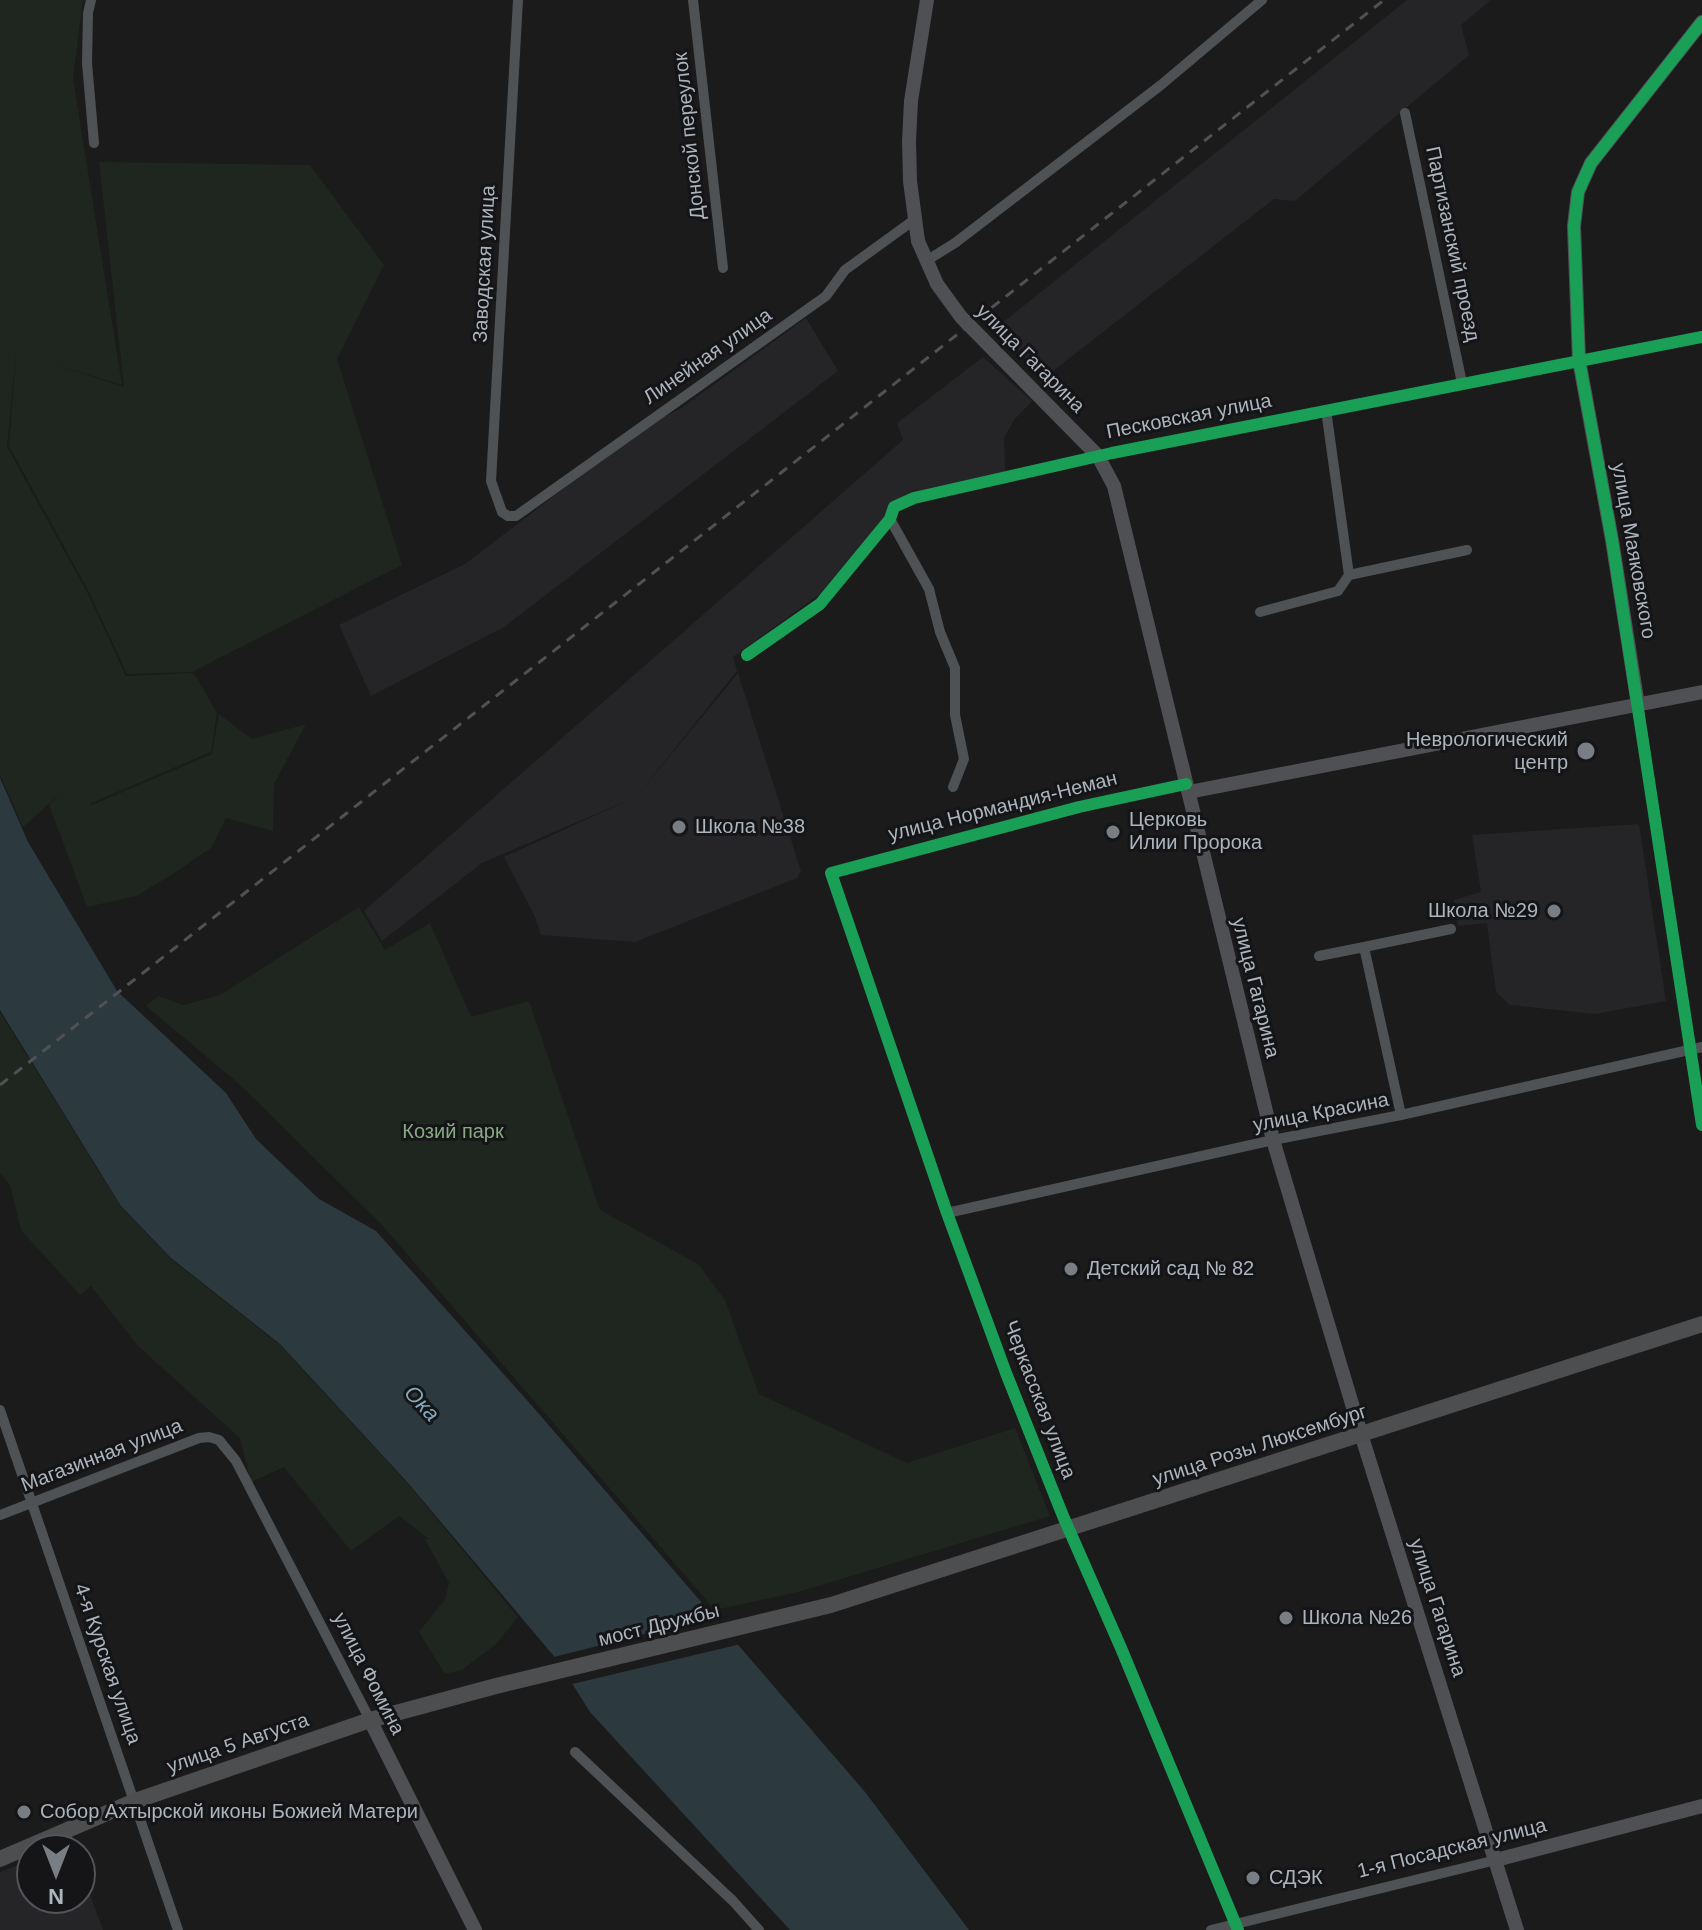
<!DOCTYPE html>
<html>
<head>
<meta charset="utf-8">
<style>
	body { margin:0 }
	#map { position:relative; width:1702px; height:1930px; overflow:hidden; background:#1b1b1c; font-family:Arial,sans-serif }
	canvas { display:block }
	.north { position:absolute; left:16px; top:1834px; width:80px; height:80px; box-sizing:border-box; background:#151518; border:2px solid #51555a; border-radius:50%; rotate:180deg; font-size:22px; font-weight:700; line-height:32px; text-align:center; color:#acb4bd }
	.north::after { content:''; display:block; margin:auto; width:28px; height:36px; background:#797e85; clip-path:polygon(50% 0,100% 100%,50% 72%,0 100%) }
</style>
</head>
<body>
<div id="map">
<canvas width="1702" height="1930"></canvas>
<div class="north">N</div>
</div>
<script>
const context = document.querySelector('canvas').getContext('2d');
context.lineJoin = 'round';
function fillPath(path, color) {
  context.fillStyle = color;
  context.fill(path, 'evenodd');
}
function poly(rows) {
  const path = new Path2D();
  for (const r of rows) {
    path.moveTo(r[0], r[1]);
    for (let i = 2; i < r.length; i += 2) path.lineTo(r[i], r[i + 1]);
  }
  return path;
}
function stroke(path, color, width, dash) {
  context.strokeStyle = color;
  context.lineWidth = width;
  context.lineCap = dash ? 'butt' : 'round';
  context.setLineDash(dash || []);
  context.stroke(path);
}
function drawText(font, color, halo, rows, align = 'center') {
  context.font = font + ' Arial,sans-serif';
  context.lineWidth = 6;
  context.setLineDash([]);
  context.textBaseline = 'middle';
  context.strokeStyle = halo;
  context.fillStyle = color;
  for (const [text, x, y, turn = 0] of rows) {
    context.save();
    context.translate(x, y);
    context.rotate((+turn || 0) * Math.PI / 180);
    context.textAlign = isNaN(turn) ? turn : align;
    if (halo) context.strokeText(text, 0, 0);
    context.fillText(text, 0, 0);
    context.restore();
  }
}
fillPath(poly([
	[1407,0,1491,0,1461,25,1469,55,1295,201,1274,199,1044,378,997,327],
	[806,318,838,371,504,627,371,696,339,625,465,564,647,425,680,409],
	[983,357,1032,401,1014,420,1004,438,1005,476,944,489,925,490,892,503,887,516,820,594,733,657,737,671,636,797,738,673,801,871,797,878,635,942,541,935,535,917,504,857,631,799,482,863,382,941,364,911,903,440,897,423],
	[1639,824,1666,1001,1595,1014,1510,1005,1496,992,1487,923,1458,926,1454,900,1481,892,1472,835],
	[32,1860,32,1898,80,1898,80,1868,103,1930,0,1930,0,1872]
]), '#252528');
fillPath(poly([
	[0,0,83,0,73,78,122,385,56,365,124,387,99,162,310,165,384,265,337,359,402,565,192,672,127,674,89,592,9,446,16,352,7,447,88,594,126,676,194,673,217,713,211,752,89,804,92,805,212,754,219,714,252,739,306,724,274,784,273,831,226,818,211,848,173,874,136,896,87,907,49,805,61,793,23,827,0,775],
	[359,907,385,950,430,923,471,1017,529,1001,600,1210,698,1264,725,1300,759,1394,907,1463,1015,1428,1050,1516,798,1592,715,1610,382,1225,238,1083,146,1006,158,996,184,1005,220,995],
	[0,1012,121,1207,171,1259,280,1345,408,1484,518,1617,496,1644,462,1670,445,1674,419,1632,445,1599,449,1583,425,1539,429,1539,399,1516,351,1551,284,1467,251,1482,240,1438,138,1346,91,1286,80,1295,21,1230,10,1185,0,1173]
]), '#1e261f');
fillPath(poly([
	[0,778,28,842,117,991,226,1093,256,1139,319,1199,376,1231,533,1407,865,1792,969,1930,790,1930,590,1712,558,1661,408,1483,280,1344,171,1258,121,1206,0,1010]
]), '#2c3a3f');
fillPath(poly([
	[716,1616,741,1644,568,1685,550,1658]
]), '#1b1b1c');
stroke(poly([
	[91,0,88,13,87,63,94,143],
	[518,0,491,481,502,512,508,516,516,516,826,296,845,270,914,220],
	[693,0,723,268],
	[1405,113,1462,383],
	[926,261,955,243,1161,85,1262,0],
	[1326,410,1349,575],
	[890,519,929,589,940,632,955,668,955,715,964,759,953,787],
	[1260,612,1338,591,1349,575,1467,550],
	[747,655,820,604,890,519,894,507,914,498,1112,453,1702,337],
	[1638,705,1702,1125],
	[1186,784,1079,807,831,873,947,1213,1006,1373,1063,1516,1121,1648,1238,1930],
	[1319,956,1364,947],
	[1401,1115,1364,947,1451,929],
	[947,1213,1273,1140,1401,1115,1702,1047],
	[0,1410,178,1930],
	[0,1515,199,1438,209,1437,219,1440,236,1461,370,1720],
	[575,1752,733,1901,759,1930],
	[1211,1930,1496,1860]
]), '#4f5255', 10);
stroke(poly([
	[927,0,911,101,909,141,910,181,918,241,937,284,961,317,1098,456,1114,486,1273,1140,1361,1434,1517,1930],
	[1638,705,1612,540,1579,360,1574,226,1578,192,1591,163,1702,22],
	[1189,792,1702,692],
	[370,1720,475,1930],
	[1496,1860,1702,1806]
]), '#4e5053', 14);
stroke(poly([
	[0,1859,135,1801,370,1720,496,1686,831,1605,1702,1324]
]), '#4d4e50', 16);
stroke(poly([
	[0,1085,1384,0]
]), '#4f5154', 3, [10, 8]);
stroke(poly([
	[1702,22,1591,163,1578,192,1574,226,1579,360,1612,540,1702,1125],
	[747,655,820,604,890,519,894,507,914,498,1112,453,1702,337],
	[1186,784,1079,807,831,873,947,1213,1006,1373,1063,1516,1121,1648,1238,1930]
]), '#1a9f57', 12);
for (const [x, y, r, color] of [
	[1586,751,10,"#797e85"],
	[679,827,8,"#797e85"],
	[1113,832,8,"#797e85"],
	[1554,911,8,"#797e85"],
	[1071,1269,8,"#797e85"],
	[1286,1618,8,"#797e85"],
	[24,1812,8,"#797e85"],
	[1253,1878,8,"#797e85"]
]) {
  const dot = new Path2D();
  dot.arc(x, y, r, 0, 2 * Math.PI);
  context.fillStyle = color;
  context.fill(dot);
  stroke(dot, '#151518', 3);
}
drawText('20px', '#acb4bd', '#151518', [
	["Донской переулок",690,136,-96],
	["Партизанский проезд",1452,244,78],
	["Заводская улица",485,264,-87],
	["Линейная улица",708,357,-35],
	["улица Гагарина",1030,359,45],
	["Песковская улица",1189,417,-11],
	["улица Маяковского",1633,551,80],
	["улица Нормандия-Неман",1003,807,-14],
	["улица Гагарина",1255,988,76],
	["улица Красина",1321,1113,-11],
	["Черкасская улица",1039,1400,69],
	["улица Розы Люксембург",1260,1446,-18],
	["Магазинная улица",102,1456,-21],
	["улица Гагарина",1437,1608,72],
	["мост Дружбы",659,1626,-14],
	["4-я Курская улица",107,1664,71],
	["улица Фомина",368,1674,63],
	["улица 5 Августа",238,1744,-19],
	["1-я Посадская улица",1452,1849,-14]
]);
drawText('20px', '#acb4bd', '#151518', [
	["Неврологический",1568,740,"right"],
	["центр",1568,763,"right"],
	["Церковь",1129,820],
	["Илии Пророка",1129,843],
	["Школа №38",695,827],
	["Школа №29",1538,911,"right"],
	["Детский сад № 82",1087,1269],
	["Школа №26",1302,1618],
	["Собор Ахтырской иконы Божией Матери",40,1812],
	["СДЭК",1269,1878]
], 'left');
drawText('20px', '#86a982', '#151518', [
	["Козий парк",453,1132]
]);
drawText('italic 22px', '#81a9ba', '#151518', [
	["Ока",421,1404,47]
]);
</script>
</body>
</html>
